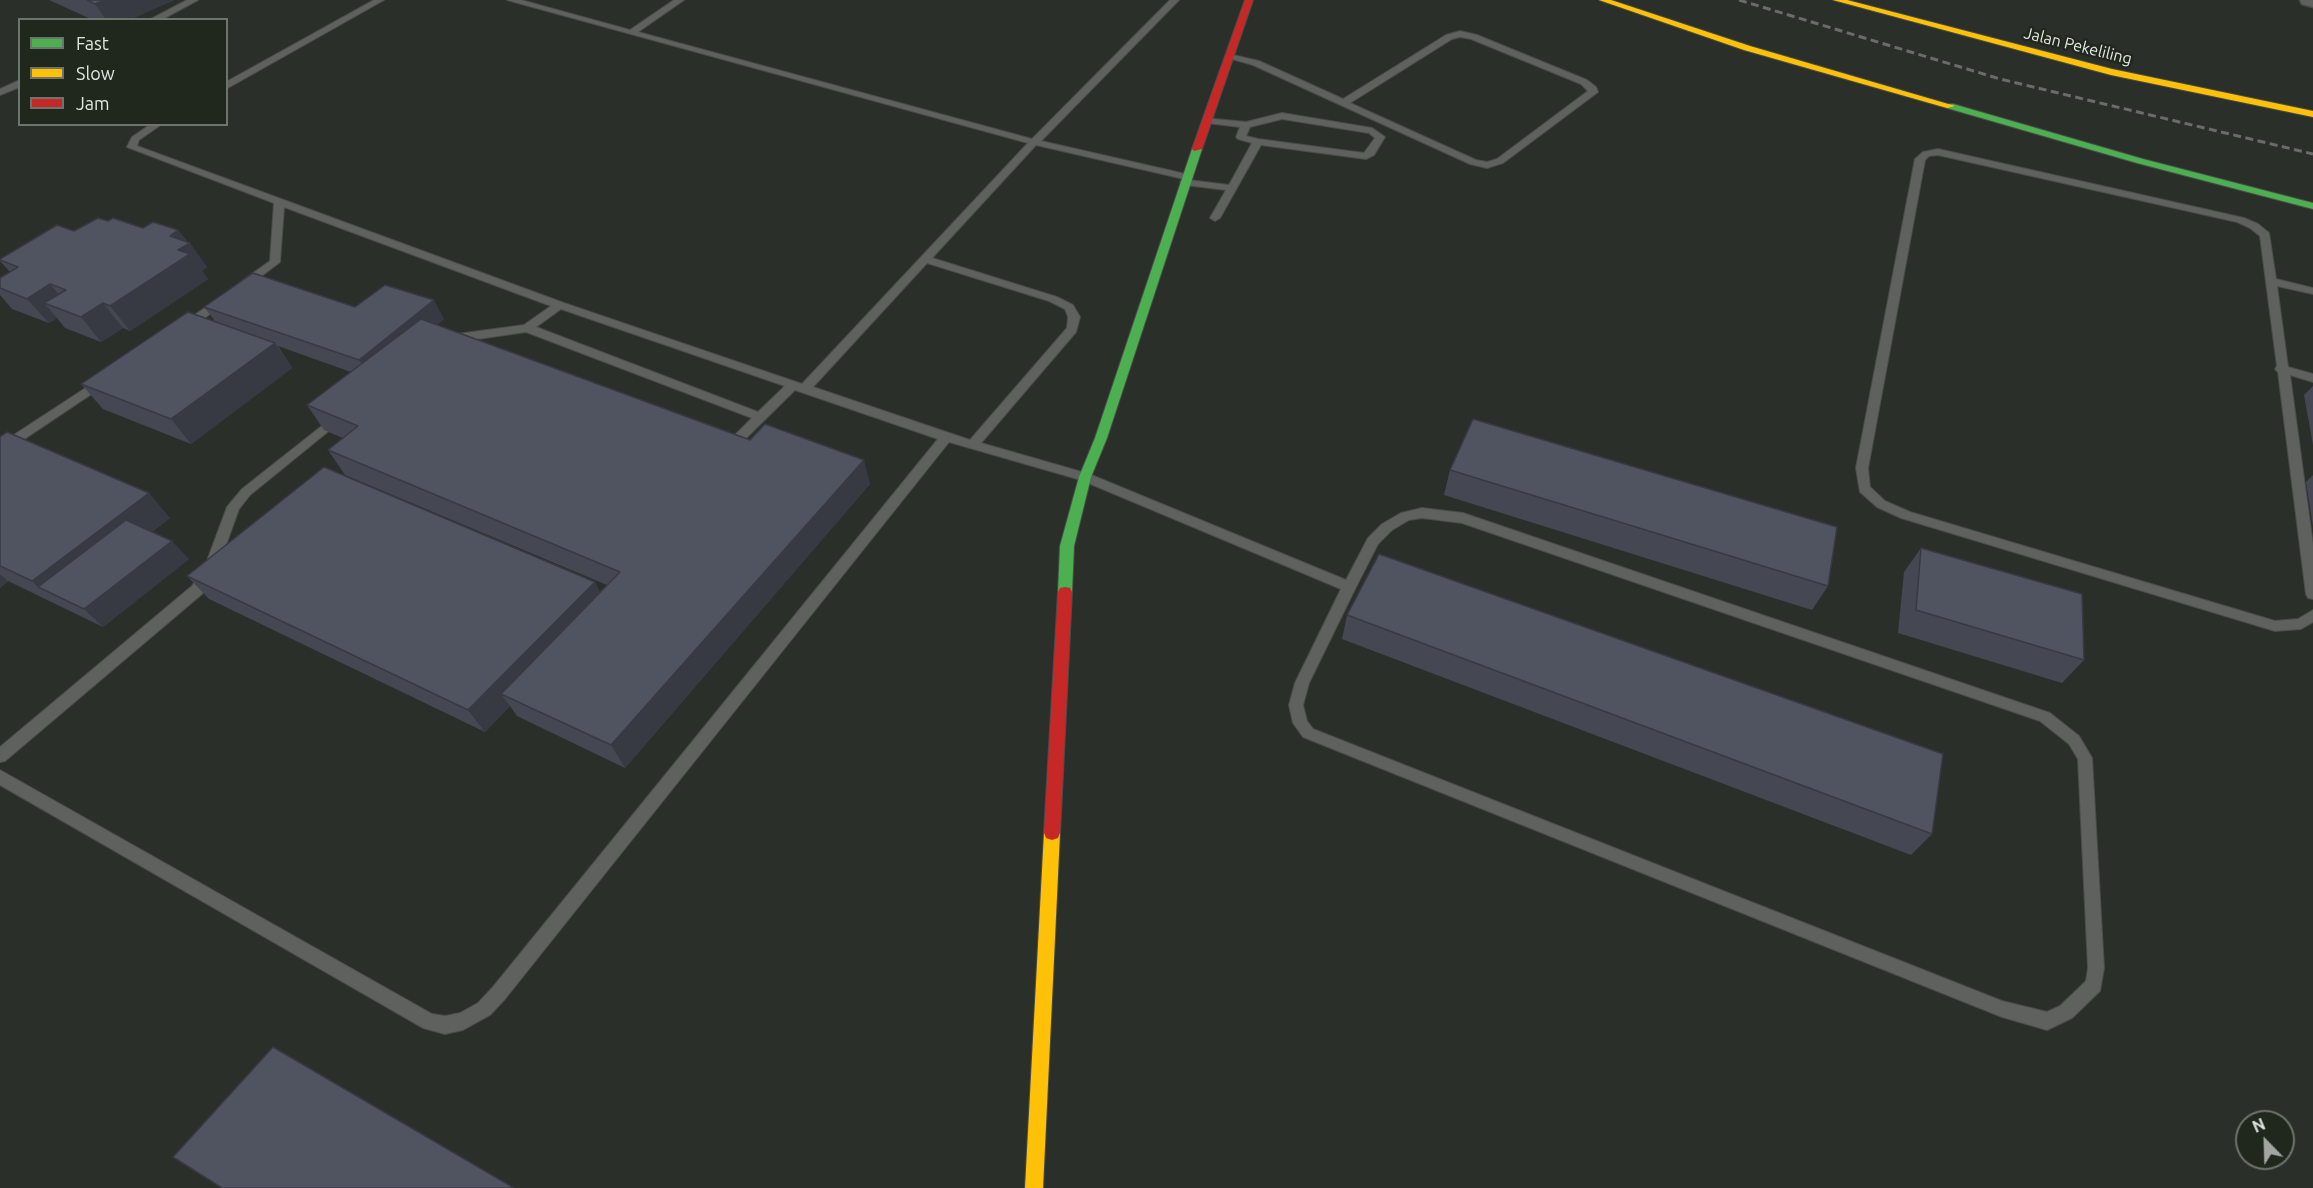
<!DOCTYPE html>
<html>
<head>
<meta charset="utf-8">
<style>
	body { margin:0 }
	#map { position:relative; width:2313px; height:1188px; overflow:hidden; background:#2b2f2a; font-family:Ubuntu,sans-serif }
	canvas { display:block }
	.legend { position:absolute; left:18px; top:18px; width:210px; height:108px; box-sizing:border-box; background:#20281e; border:2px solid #6d746b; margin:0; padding:8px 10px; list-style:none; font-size:18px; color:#e0e6df }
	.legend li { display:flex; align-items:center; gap:12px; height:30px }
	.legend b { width:30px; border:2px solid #6d746b }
	.north { position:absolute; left:2235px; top:1110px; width:60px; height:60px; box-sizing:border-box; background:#20281e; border:2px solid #6d746b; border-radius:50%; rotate:337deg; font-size:16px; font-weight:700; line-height:24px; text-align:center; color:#e0e6df }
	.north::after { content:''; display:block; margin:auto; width:21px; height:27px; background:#a1a6a0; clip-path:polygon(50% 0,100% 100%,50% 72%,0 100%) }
</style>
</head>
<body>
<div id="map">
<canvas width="2313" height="1188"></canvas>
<ul class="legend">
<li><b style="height:8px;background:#4caf50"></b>Fast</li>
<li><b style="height:8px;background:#ffc107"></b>Slow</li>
<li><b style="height:8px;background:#c62828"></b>Jam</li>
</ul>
<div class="north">N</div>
</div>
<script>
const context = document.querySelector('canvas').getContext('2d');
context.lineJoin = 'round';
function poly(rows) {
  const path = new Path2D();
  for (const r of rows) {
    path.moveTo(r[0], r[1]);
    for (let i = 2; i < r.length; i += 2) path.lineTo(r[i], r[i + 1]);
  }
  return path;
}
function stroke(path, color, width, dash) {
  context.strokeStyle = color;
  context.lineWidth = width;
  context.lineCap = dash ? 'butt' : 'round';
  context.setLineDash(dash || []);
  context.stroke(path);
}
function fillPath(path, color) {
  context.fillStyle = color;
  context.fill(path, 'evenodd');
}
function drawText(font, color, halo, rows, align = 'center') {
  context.font = font + ' Ubuntu,sans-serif';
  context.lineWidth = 5;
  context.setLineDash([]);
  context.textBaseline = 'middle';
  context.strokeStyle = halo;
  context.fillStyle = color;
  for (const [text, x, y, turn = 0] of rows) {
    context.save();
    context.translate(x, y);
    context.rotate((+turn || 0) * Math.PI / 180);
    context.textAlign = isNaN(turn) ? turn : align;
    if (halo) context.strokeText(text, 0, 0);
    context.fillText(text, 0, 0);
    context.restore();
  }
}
const lane = poly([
	[187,0,198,0,161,20,149,20,187,0],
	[374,0,384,0,226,89,226,82,374,0],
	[507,0,521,0,630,30,674,0,684,0,638,32,1032,139,1170,0,1179,0,1041,141,1190,175,1192,177,1189,180,1229,185,1252,143,1238,139,1236,137,1240,127,1207,123,1204,122,1204,118,1246,122,1282,113,1372,128,1385,137,1374,155,1366,159,1261,145,1220,218,1215,221,1210,218,1226,190,1185,185,1180,182,1184,179,1036,145,932,258,1057,297,1073,305,1080,317,1076,332,981,443,1089,474,1346,580,1368,538,1382,524,1401,513,1422,508,1463,513,2050,713,2079,736,2092,758,2104,968,2100,991,2072,1018,2047,1030,2002,1017,1303,737,1293,723,1289,705,1295,683,1341,589,1081,480,949,442,505,999,490,1015,463,1030,445,1034,423,1028,0,785,0,770,432,1014,445,1016,460,1013,478,1003,493,987,938,439,795,390,733,451,725,451,723,448,725,445,752,418,526,332,450,343,444,339,450,335,524,325,551,306,284,207,280,262,247,287,239,287,239,283,270,261,274,203,127,147,132,137,151,124,162,124,139,140,137,146,564,303,802,384,1028,143,507,0],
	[1282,119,1369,133,1375,138,1364,153,1258,139,1246,136,1250,127,1282,119],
	[927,263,1049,301,1065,309,1068,317,1067,328,970,440,813,387,927,263],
	[561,309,785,386,758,412,536,327,561,309],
	[1422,518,1462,523,2040,721,2069,744,2078,759,2088,968,2086,981,2060,1006,2047,1012,2002,1001,1313,729,1307,721,1303,705,1309,683,1356,587,1378,544,1392,530,1409,520,1422,518],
	[1460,31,1477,35,1587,80,1596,87,1598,92,1503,163,1487,168,1470,164,1253,65,1225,57,1229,54,1259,61,1343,99,1446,35,1460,31],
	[1460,37,1471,39,1581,84,1588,91,1497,159,1487,162,1476,160,1350,103,1452,39,1460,37],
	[20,80,20,87,0,95,0,89,20,80],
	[1938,149,2244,218,2258,224,2269,233,2276,279,2313,288,2313,294,2277,286,2288,367,2313,374,2313,382,2290,375,2313,545,2313,599,2308,598,2306,594,2278,372,2275,369,2277,366,2260,236,2250,228,2237,222,1938,155,1929,156,1925,160,1868,468,1870,487,1885,501,1910,512,2275,621,2298,619,2313,610,2313,622,2301,629,2275,631,1901,518,1877,507,1860,492,1856,468,1915,159,1923,152,1938,149],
	[222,296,227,299,226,301,191,329,183,329,183,323,222,296],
	[101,378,107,382,105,385,14,446,6,446,4,443,6,440,101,378],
	[337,414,343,418,341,421,250,495,239,509,218,567,202,594,5,761,0,762,0,747,192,586,205,566,227,507,242,489,337,414]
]);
const street = poly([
	[2300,0,2313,0,2313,7,2302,4,2300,0]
]);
const fast = poly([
	[1947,104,1953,104,2143,159,2313,203,2313,209,2137,163,1947,108,1947,104],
	[1197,146,1202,149,1107,438,1091,477,1074,546,1072,592,1070,596,1065,597,1060,596,1058,592,1060,546,1079,477,1095,438,1192,149,1197,146]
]);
const slow = poly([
	[1599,0,1611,0,1750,46,1955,106,1947,108,1744,50,1599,0],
	[1833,0,1847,0,2112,69,2313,111,2313,117,2111,75,1833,0],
	[1052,826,1058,828,1060,833,1043,1188,1025,1188,1044,833,1046,828,1052,826]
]);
const jam = poly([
	[1245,0,1253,0,1202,149,1194,151,1192,149,1245,0],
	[1065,587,1070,588,1072,592,1060,833,1058,838,1052,840,1046,838,1044,833,1058,592,1060,588,1065,587]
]);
stroke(lane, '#494d48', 2);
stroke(street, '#494d48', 3);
stroke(fast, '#494d48', 2);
stroke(slow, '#494d48', 2);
stroke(jam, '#494d48', 2);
fillPath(lane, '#5e615d');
fillPath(street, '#5e615d');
fillPath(fast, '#4caf50');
fillPath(slow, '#ffc107');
fillPath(jam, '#c62828');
stroke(poly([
	[1739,0,2000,79,2313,154]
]), '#6a6c69', 3, [8, 4.5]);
fillPath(poly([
	[49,0,174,0,129,20,93,20],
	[108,221,143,228,178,230,207,267,202,271,208,279,130,331,123,328,101,342,65,328,57,318,49,323,12,309,0,295,0,278,10,272,0,261,0,259,74,231],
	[204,307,355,307,444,319,437,325,870,484,625,768,517,716,510,706,485,732,209,599,187,576,600,592,607,585,345,475,328,450,343,438,324,430,307,405,351,372,278,346,292,368,191,444,103,409,81,384,215,321],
	[2313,386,2313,445,2304,395],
	[0,437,170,518,152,532,189,559,103,627,8,581,0,588],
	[1450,470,1828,586,1812,610,1444,495],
	[2313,475,2313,526,2306,482],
	[1921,548,2084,660,2062,683,1898,633,1904,572],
	[1347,615,1932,834,1911,855,1342,639]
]), '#454753');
fillPath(poly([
	[105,0,174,0,129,20,106,20,95,4],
	[178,230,188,244,190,243,207,267,202,271,208,279,130,331,110,306,170,236],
	[50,284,71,309,44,303,57,318,49,323,27,299],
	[434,300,444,319,371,379,359,360],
	[103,303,123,328,101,342,81,317],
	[275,343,292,368,191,444,171,419],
	[864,460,870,484,625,768,611,745],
	[149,493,170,518,64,599,38,587,32,581],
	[172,541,189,559,103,627,84,609],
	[0,574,8,581,0,588],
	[595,582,608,606,501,694,510,706,485,732,468,710]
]), '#383a43');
const building = poly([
	[87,0,105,0,95,4,87,0],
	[98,218,108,221,113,218,143,228,153,222,178,230,170,236,190,243,178,250,190,254,110,306,103,303,81,317,44,303,66,290,50,284,27,299,0,288,0,278,18,267,0,260,0,259,57,225,74,231,98,218],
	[253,273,355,307,385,285,434,300,359,360,204,307,253,273],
	[188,312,275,343,171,419,81,384,188,312],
	[421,319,750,440,765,424,864,460,611,745,501,694,620,572,328,450,358,426,307,405,421,319],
	[1473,419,1837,527,1828,586,1450,470,1473,419],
	[7,432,149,493,32,581,0,566,0,437,7,432],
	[324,467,595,582,468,710,187,576,324,467],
	[126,520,172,541,84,609,38,587,126,520],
	[1921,548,2082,594,2084,660,1916,610,1921,548],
	[1379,554,1943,754,1932,834,1347,615,1379,554],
	[273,1047,514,1188,222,1188,173,1157,273,1047]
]);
fillPath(building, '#505360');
stroke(building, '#383a43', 1.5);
drawText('16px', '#e0e6df', '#20281e', [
	["Jalan Pekeliling",2078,46,14]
]);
</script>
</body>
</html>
